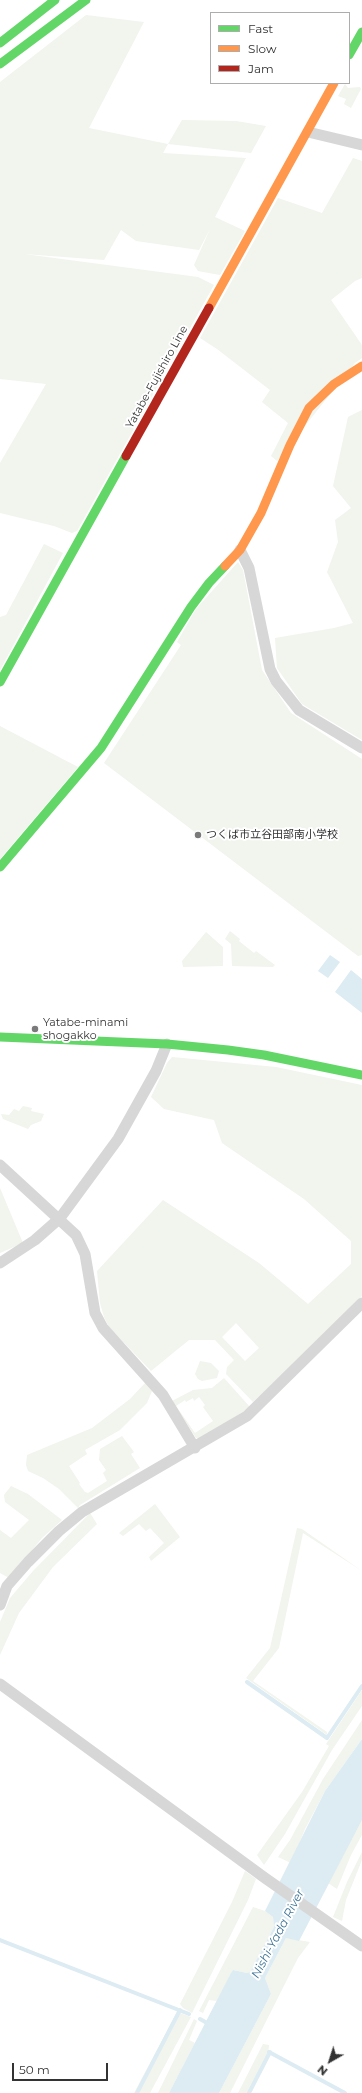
<!DOCTYPE html>
<html>
<head>
<meta charset="utf-8">
<style>
	body { margin:0 }
	#map { position:relative; width:362px; height:2093px; overflow:hidden; background:#fff; font-family:Montserrat,sans-serif }
	canvas { display:block }
	.legend { position:absolute; left:210px; top:12px; width:140px; height:72px; box-sizing:border-box; background:#fff; border:1px solid #adadad; margin:0; padding:5px 7px; list-style:none; font-size:12px; color:#333 }
	.legend li { display:flex; align-items:center; gap:8px; height:20px }
	.legend b { width:20px; border:1px solid #adadad }
	.north { position:absolute; left:310px; top:2041px; width:40px; height:40px; -webkit-text-stroke:3px #fff; paint-order:stroke; rotate:219deg; font-size:11px; font-weight:700; line-height:16px; text-align:center; color:#333 }
	.north::after { content:''; display:block; margin:auto; width:14px; height:18px; background:#333; clip-path:polygon(50% 0,100% 100%,50% 72%,0 100%) }
	.scale { position:absolute; left:12px; top:2063px; width:96px; height:18px; box-sizing:border-box; border:2px solid #333; border-top:0; padding-left:5px; font-size:12px; line-height:14px; white-space:nowrap; color:#333; -webkit-text-stroke:3px #fff; paint-order:stroke }
</style>
</head>
<body>
<div id="map">
<canvas width="362" height="2093"></canvas>
<ul class="legend">
<li><b style="height:5px;background:#63d668"></b>Fast</li>
<li><b style="height:5px;background:#ff974d"></b>Slow</li>
<li><b style="height:5px;background:#b3261e"></b>Jam</li>
</ul>
<div class="north">N</div>
<div class="scale">50 m</div>
</div>
<script>
const context = document.querySelector('canvas').getContext('2d');
context.lineJoin = 'round';
function fillPath(path, color) {
  context.fillStyle = color;
  context.fill(path, 'evenodd');
}
function poly(rows) {
  const path = new Path2D();
  for (const r of rows) {
    path.moveTo(r[0], r[1]);
    for (let i = 2; i < r.length; i += 2) path.lineTo(r[i], r[i + 1]);
  }
  return path;
}
function stroke(path, color, width, dash) {
  context.strokeStyle = color;
  context.lineWidth = width;
  context.lineCap = dash ? 'butt' : 'round';
  context.setLineDash(dash || []);
  context.stroke(path);
}
function drawText(font, color, halo, rows, align = 'center') {
  context.font = font + ' Montserrat,"Noto Sans JP",sans-serif';
  context.lineWidth = 4;
  context.setLineDash([]);
  context.textBaseline = 'middle';
  context.strokeStyle = halo;
  context.fillStyle = color;
  for (const [text, x, y, turn = 0] of rows) {
    context.save();
    context.translate(x, y);
    context.rotate((+turn || 0) * Math.PI / 180);
    context.textAlign = isNaN(turn) ? turn : align;
    if (halo) context.strokeText(text, 0, 0);
    context.fillText(text, 0, 0);
    context.restore();
  }
}
fillPath(poly([
	[86,15,144,22,89,128,168,144,182,120,236,121,266,126,251,153,168,144,163,153,246,158,215,217,245,231,220,275,198,271,194,265,210,229,199,250,136,241,121,230,104,260,24,254,198,277,214,285,77,531,72,533,54,526,0,513,0,463,46,384,0,379,0,82],
	[345,84,348,88,360,87,361,89,351,108,344,104,346,99,338,96],
	[353,158,362,161,362,278,355,281,331,300,362,345,362,358,355,363,277,461,271,456,288,423,262,402,270,390,217,349,200,338,278,198,322,213],
	[362,410,362,740,302,704,277,668,275,638,334,628,353,623,327,572,338,542,335,520,351,508,333,486,348,417],
	[44,544,63,553,0,670,0,617,6,615],
	[238,562,243,570,262,670,291,713,362,759,362,955,358,956,104,763,181,645,177,642,196,609],
	[0,726,78,767,0,859],
	[230,931,240,939,239,941,254,953,256,951,275,965,273,967,232,966,231,944,225,939],
	[206,932,223,947,223,966,183,967,182,961],
	[172,1057,276,1067,362,1085,362,1296,321,1338,253,1402,226,1374,227,1367,234,1360,215,1340,189,1340,151,1371,109,1327,104,1317,100,1303,97,1271,163,1200,259,1263,308,1304,351,1264,351,1241,304,1199,222,1143,214,1120,164,1109,151,1097,167,1063],
	[236,1323,259,1348,245,1361,222,1337],
	[23,1106,32,1108,31,1111,44,1114,41,1121,31,1125,28,1129,3,1119,1,1114,9,1115,14,1109,19,1111],
	[0,1188,23,1243,0,1253],
	[200,1361,211,1363,219,1371,217,1378,202,1381,198,1379,195,1374],
	[224,1378,250,1407,202,1440,196,1438,172,1401,193,1390,212,1388],
	[199,1397,205,1405,203,1407,213,1421,195,1433,176,1406,185,1400,186,1402,193,1398,194,1401],
	[146,1382,152,1391,147,1403,120,1430,85,1450,87,1454,69,1466,80,1483,79,1484,85,1492,88,1493,107,1481,103,1473,106,1470,99,1460,100,1449,122,1436,134,1452,131,1454,140,1468,80,1505,78,1508,59,1489,43,1478,28,1471,26,1465,27,1455,92,1428,130,1399],
	[11,1486,28,1494,62,1520,42,1538,9,1578,0,1573,0,1530,11,1538,29,1520,5,1502,4,1495],
	[155,1504,180,1537,151,1561,149,1557,164,1543,150,1528,146,1531,139,1524,123,1536,119,1533],
	[90,1513,97,1524,53,1567,19,1613,0,1655,0,1622,10,1598,33,1571],
	[297,1528,302,1529,362,1571,303,1533,279,1648,253,1681,327,1732,327,1735,246,1678,270,1648],
	[362,1690,362,1706,332,1750,285,1834,264,1865,257,1855,302,1792,329,1746,326,1744],
	[362,1720,362,1739,325,1791,305,1829,291,1863,278,1857,290,1840,323,1779],
	[362,1820,362,1835,351,1855,337,1889,328,1883],
	[362,1852,362,1860,346,1900,342,1921,333,1917,347,1882],
	[245,1871,256,1879,248,1900,192,2013,183,2008,180,2004,232,1902],
	[253,1907,265,1911,273,1917,274,1927,250,1972,247,1973,233,1970,217,2001,209,2000,203,2013,199,2011],
	[286,1938,310,1942,298,1958,230,2093,219,2093,271,1994,265,1978],
	[177,2012,191,2017,150,2093,134,2093],
	[194,2019,197,2021,189,2040,195,2043,169,2093,158,2093],
	[263,2044,269,2045,268,2055,249,2093,238,2093]
]), '#f1f5ed');
fillPath(poly([
	[330,955,340,962,328,978,318,971],
	[351,970,362,979,362,1013,335,992],
	[362,1739,362,1820,299,1941,286,1938,265,1978,271,1994,219,2093,169,2093,231,1973,233,1970,247,1973,250,1972,274,1927,273,1917,265,1911,325,1791]
]), '#ddebf3');
stroke(poly([
	[247,1682,327,1738,362,1686],
	[0,1940,189,2014],
	[200,2019,207,2023],
	[269,2052,345,2093],
	[137,2093,180,2010],
	[249,2093,270,2052]
]), '#ddebf3', 4);
stroke(poly([
	[308,132,362,145],
	[240,550,249,568,270,669,276,681,299,710,362,748],
	[0,1165,76,1235,85,1254,95,1313,103,1328,163,1395,195,1448],
	[0,1263,35,1240,60,1218,118,1139,156,1071,167,1044],
	[0,1605,7,1586,28,1562,59,1531,82,1512,247,1416,362,1303],
	[0,1684,265,1878,362,1946]
]), '#d7d7d7', 11);
stroke(poly([
	[0,43,55,0],
	[349,55,362,32],
	[0,64,86,0],
	[0,682,126,456],
	[0,867,101,748,191,607,209,583,225,566],
	[0,1037,167,1044,228,1050,264,1055,362,1075]
]), '#63d668', 9);
stroke(poly([
	[209,308,334,83],
	[225,566,240,550,261,513,290,445,309,408,334,384,362,366]
]), '#ff974d', 9);
stroke(poly([
	[126,456,209,308]
]), '#b3261e', 9);
for (const [x, y, r, color] of [
	[198,835,4,"#7a7a7a"],
	[35,1029,4,"#7a7a7a"]
]) {
  const dot = new Path2D();
  dot.arc(x, y, r, 0, 2 * Math.PI);
  context.fillStyle = color;
  context.fill(dot);
  stroke(dot, '#fff', 1.5);
}
drawText('11px', '#333', '#fff', [
	["Yatabe-Fujishiro Line",157,377,-61]
]);
drawText('11px', '#333', '#fff', [
	["つくば市立谷田部南小学校",206,835],
	["Yatabe-minami",43,1023],
	["shogakko",43,1036]
], 'left');
drawText('italic 12px', '#3f7597', '#fff', [
	["Nishi-Yada River",278,1934,-62]
]);
</script>
</body>
</html>
